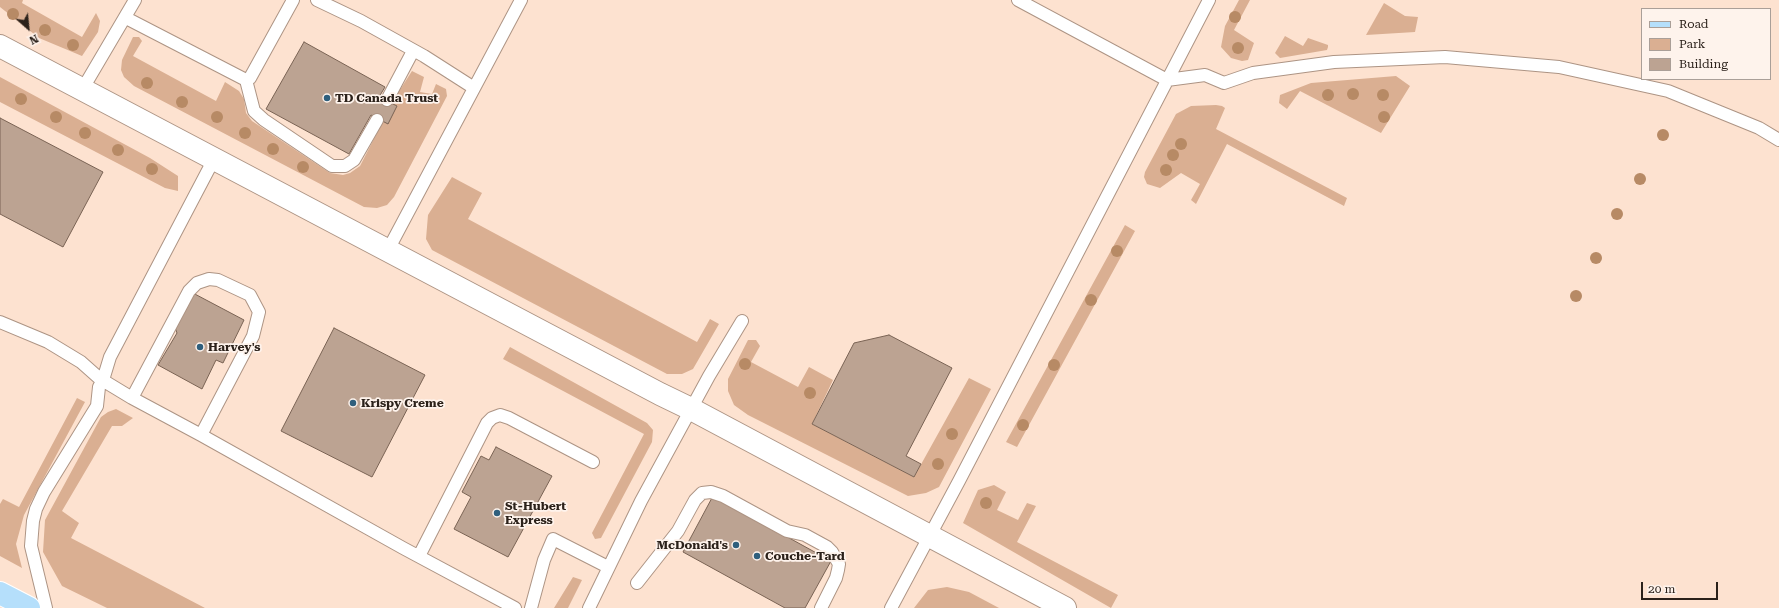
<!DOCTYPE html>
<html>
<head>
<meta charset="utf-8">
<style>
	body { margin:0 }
	#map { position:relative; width:1779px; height:608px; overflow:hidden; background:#fde2d0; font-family:"Roboto Serif",serif }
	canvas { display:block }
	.legend { position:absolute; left:1641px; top:8px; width:130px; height:72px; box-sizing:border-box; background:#fef3ec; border:1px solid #aa9f98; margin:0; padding:5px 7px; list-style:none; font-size:12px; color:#2b211a }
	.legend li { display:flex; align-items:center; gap:8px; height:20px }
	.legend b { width:20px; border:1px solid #aa9f98 }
	.north { position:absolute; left:8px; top:8px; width:40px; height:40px; -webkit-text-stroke:3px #fef3ec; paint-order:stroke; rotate:153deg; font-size:11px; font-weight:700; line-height:16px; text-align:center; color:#2b211a }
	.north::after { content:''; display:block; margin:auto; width:14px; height:18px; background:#2b211a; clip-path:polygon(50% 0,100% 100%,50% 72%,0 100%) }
	.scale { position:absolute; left:1641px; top:582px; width:77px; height:18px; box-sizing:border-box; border:2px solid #2b211a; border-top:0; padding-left:5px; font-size:12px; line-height:14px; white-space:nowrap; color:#2b211a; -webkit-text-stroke:3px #fef3ec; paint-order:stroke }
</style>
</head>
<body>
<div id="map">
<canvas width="1779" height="608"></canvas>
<ul class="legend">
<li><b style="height:5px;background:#b5dffb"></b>Road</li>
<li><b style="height:11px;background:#daaf92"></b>Park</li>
<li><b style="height:11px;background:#bca392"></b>Building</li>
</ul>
<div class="north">N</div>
<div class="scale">20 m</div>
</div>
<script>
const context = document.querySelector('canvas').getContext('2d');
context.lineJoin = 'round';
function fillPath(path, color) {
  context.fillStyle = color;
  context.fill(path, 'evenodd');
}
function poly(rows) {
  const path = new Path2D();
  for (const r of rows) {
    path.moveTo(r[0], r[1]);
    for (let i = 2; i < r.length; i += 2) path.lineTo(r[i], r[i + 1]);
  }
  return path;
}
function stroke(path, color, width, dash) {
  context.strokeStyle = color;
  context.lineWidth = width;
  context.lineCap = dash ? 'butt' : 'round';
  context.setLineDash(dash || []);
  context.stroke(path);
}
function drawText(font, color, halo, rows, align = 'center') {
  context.font = font + ' "Roboto Serif",serif';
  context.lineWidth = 3.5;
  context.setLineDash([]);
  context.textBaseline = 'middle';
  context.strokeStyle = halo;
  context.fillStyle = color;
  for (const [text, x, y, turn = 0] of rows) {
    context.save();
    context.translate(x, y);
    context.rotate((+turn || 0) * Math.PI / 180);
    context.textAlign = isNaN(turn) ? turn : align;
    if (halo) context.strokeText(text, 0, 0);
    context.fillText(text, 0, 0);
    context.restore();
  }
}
fillPath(poly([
	[0,0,23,0,22,3,82,37,96,13,100,21,98,32,82,56,39,38,0,7],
	[1239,0,1250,0,1234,30,1254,43,1248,60,1242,61,1231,58,1221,47,1225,26],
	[1384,3,1405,16,1418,17,1415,32,1366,35],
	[1285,36,1303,46,1308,38,1328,45,1328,47,1327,50,1280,58,1275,53],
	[133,37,139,37,142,41,133,56,216,101,225,82,239,91,244,99,246,113,252,121,330,173,343,175,350,173,360,166,396,96,412,71,424,77,420,92,432,94,436,84,446,89,447,96,394,197,387,205,377,208,364,207,134,86,124,77,121,70,122,60],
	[1396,76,1410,86,1381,133,1300,91,1287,109,1279,103,1280,95,1311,83],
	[0,77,150,158,178,176,178,191,165,188,0,102],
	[1216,105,1222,106,1225,108,1216,129,1347,198,1344,206,1227,144,1196,204,1191,200,1200,184,1181,173,1160,188,1147,184,1144,177,1145,172,1176,114,1191,106],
	[452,177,482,193,468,219,697,342,710,319,719,324,693,369,682,374,667,374,432,250,426,239,428,215],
	[1125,225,1135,231,1017,447,1006,442],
	[748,340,756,340,760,346,751,362,798,387,809,367,833,380,812,424,914,477,969,378,991,389,939,487,926,493,908,496,748,415,734,405,728,391,728,379],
	[510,347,647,423,653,430,652,442,601,538,595,539,592,533,644,434,503,359],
	[77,398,85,402,24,515,16,544,22,568,0,556,0,504,3,499,19,507],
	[116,409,133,418,122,426,112,426,62,511,79,523,71,538,205,608,107,608,62,586,43,552,45,520,101,417,108,412],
	[994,485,1006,492,997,510,1018,520,1027,503,1036,506,1017,542,1118,595,1111,608,963,523,978,490],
	[573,577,582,580,568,608,554,608],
	[947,587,969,592,999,608,914,608,928,590]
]), '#daaf92');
const building = poly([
	[304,42,385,87,379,97,397,106,388,124,371,115,349,154,266,109,304,42],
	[0,118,103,172,63,247,0,214,0,118],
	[191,292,244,320,223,363,216,360,202,389,158,365,177,333,174,325,191,292],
	[334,328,425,375,372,477,281,431,334,328],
	[889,335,952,368,906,456,921,464,914,477,812,424,854,343,889,335],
	[496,447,552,476,508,557,454,529,471,497,462,492,481,456,489,460,496,447],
	[713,496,831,561,805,608,785,608,683,552,713,496]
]);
fillPath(building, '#bca392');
stroke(building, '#7a6354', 1);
const service = poly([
	[317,0,361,21,424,56,474,88],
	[1018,0,1167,80,1205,75,1224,83,1253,73,1334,62,1445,57,1559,67,1668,91,1759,128,1779,140],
	[126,18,246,80,250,78,293,0],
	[246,80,254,111,264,120,332,166,345,166,354,160,377,120],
	[82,90,135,0],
	[387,100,413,51],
	[388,250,521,0],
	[0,322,48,342,81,362,99,378,132,398,201,435,403,548,515,608],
	[132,398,189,291,197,283,209,279,218,280,250,295,259,312,253,336,201,435],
	[419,556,487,423,492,418,500,415,509,418,593,462],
	[637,583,678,531,695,500,702,493,711,492,723,496,787,531,805,535,827,547,832,552,839,564,838,570,836,578,821,608],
	[46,608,31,546,33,521,36,509,44,492,97,406,99,387,103,380,110,357,214,159],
	[531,608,544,560,553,539,608,567],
	[589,608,641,501,709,376,742,321],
	[891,608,959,481,1209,0]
]);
const minor = poly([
	[0,46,660,394,691,409,1065,608]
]);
const primary = poly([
	[0,593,29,608]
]);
stroke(service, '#ad9484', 14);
stroke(minor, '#ad9484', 24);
stroke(primary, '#fff', 24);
stroke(service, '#fff', 12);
stroke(minor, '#fff', 22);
stroke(primary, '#b5dffb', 22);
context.fillStyle = '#b78a65';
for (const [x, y] of [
	[13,14],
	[1235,17],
	[45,30],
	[73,45],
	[1238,48],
	[147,83],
	[1353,94],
	[1328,95],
	[1383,95],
	[21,99],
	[182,102],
	[56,117],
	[217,117],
	[1384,117],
	[85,133],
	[245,133],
	[1663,135],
	[1181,144],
	[273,149],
	[118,150],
	[1173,155],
	[303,167],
	[152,169],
	[1166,170],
	[1640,179],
	[1617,214],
	[1117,251],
	[1596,258],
	[1576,296],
	[1091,300],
	[745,364],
	[1054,365],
	[810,393],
	[1023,425],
	[952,434],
	[938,464],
	[986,503]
]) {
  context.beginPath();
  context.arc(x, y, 6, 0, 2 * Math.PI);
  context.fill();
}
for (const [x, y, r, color] of [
	[327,98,4,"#2f5f7d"],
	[200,347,4,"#2f5f7d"],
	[353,403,4,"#2f5f7d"],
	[497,513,4,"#2f5f7d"],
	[736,545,4,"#2f5f7d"],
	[757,556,4,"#2f5f7d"]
]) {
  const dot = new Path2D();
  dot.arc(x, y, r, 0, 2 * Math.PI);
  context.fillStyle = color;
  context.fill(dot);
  stroke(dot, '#fef3ec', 1.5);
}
drawText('bold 12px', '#2b211a', '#fef3ec', [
	["TD Canada Trust",335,98],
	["Harvey's",208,347],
	["Krispy Creme",361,403],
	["St-Hubert",505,506],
	["Express",505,520],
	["McDonald's",728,545,"right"],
	["Couche-Tard",765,556]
], 'left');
</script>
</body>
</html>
